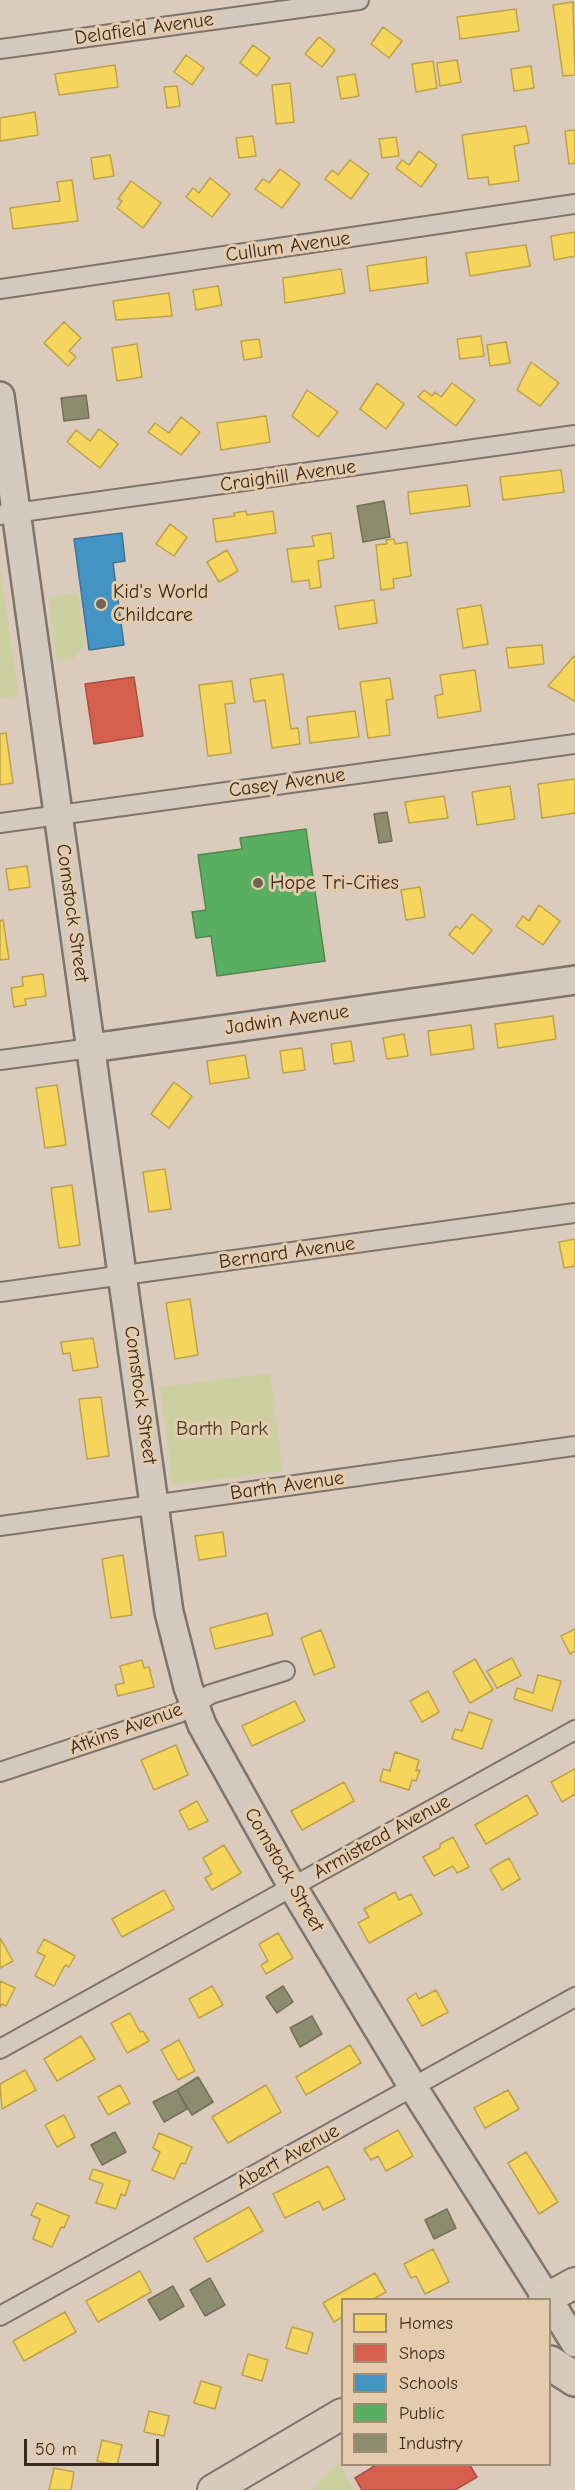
<!DOCTYPE html>
<html>
<head>
<meta charset="utf-8">
<style>
	body { margin:0 }
	#map { position:relative; width:575px; height:2490px; overflow:hidden; background:#dbcbbc; font-family:"Comic Neue",sans-serif }
	canvas { display:block }
	.legend { position:absolute; left:341px; top:2298px; width:210px; height:168px; box-sizing:border-box; background:#e4cbac; border:2px solid #a08b73; margin:0; padding:8px 10px; list-style:none; font-size:18px; color:#3b2a1e }
	.legend li { display:flex; align-items:center; gap:12px; height:30px }
	.legend b { width:30px; border:2px solid #a08b73 }
	.scale { position:absolute; left:24px; top:2439px; width:135px; height:27px; box-sizing:border-box; border:3px solid #3b2a1e; border-top:0; padding-left:8px; font-size:18px; line-height:21px; white-space:nowrap; color:#3b2a1e; -webkit-text-stroke:4px #e4cbac; paint-order:stroke }
</style>
</head>
<body>
<div id="map">
<canvas width="575" height="2490"></canvas>
<ul class="legend">
<li><b style="height:16px;background:#f6d55c"></b>Homes</li>
<li><b style="height:16px;background:#d6604d"></b>Shops</li>
<li><b style="height:16px;background:#4393c3"></b>Schools</li>
<li><b style="height:16px;background:#5aae61"></b>Public</li>
<li><b style="height:16px;background:#8c8c6e"></b>Industry</li>
</ul>
<div class="scale">50 m</div>
</div>
<script>
const context = document.querySelector('canvas').getContext('2d');
context.lineJoin = 'round';
function fillPath(path, color) {
  context.fillStyle = color;
  context.fill(path, 'evenodd');
}
function poly(rows) {
  const path = new Path2D();
  for (const r of rows) {
    path.moveTo(r[0], r[1]);
    for (let i = 2; i < r.length; i += 2) path.lineTo(r[i], r[i + 1]);
  }
  return path;
}
function stroke(path, color, width, dash) {
  context.strokeStyle = color;
  context.lineWidth = width;
  context.lineCap = dash ? 'butt' : 'round';
  context.setLineDash(dash || []);
  context.stroke(path);
}
function drawText(font, color, halo, rows, align = 'center') {
  context.font = font + ' "Comic Neue",sans-serif';
  context.lineWidth = 6;
  context.setLineDash([]);
  context.textBaseline = 'middle';
  context.strokeStyle = halo;
  context.fillStyle = color;
  for (const [text, x, y, turn = 0] of rows) {
    context.save();
    context.translate(x, y);
    context.rotate((+turn || 0) * Math.PI / 180);
    context.textAlign = isNaN(turn) ? turn : align;
    if (halo) context.strokeText(text, 0, 0);
    context.fillText(text, 0, 0);
    context.restore();
  }
}
fillPath(poly([
	[0,566,19,696,0,698],
	[78,593,85,645,73,659,57,661,48,597],
	[270,1373,283,1471,173,1485,160,1387],
	[339,2462,354,2490,311,2490]
]), '#ccd0a0');
const homes = poly([
	[573,2,575,75,563,76,553,5,573,2],
	[516,9,519,31,460,39,457,17,516,9],
	[383,27,402,41,389,58,371,44,383,27],
	[319,37,335,50,322,67,305,54,319,37],
	[253,45,270,58,257,76,240,63,253,45],
	[186,55,204,68,192,85,174,72,186,55],
	[457,60,461,82,440,86,437,63,457,60],
	[433,61,437,88,416,92,412,64,433,61],
	[115,65,118,87,59,95,55,74,115,65],
	[531,66,534,88,514,91,511,69,531,66],
	[355,74,359,96,341,99,337,77,355,74],
	[290,83,294,122,276,124,272,85,290,83],
	[177,86,180,106,167,108,164,87,177,86],
	[35,112,38,135,0,141,0,118,35,112],
	[526,126,529,143,514,146,519,181,489,185,488,177,468,179,462,135,526,126],
	[575,130,575,163,569,164,565,131,575,130],
	[253,136,256,156,239,158,236,138,253,136],
	[396,137,399,156,382,158,379,139,396,137],
	[419,151,437,165,421,187,396,168,402,160,409,165,419,151],
	[110,155,114,176,94,179,91,158,110,155],
	[350,160,369,174,351,199,325,179,332,170,338,175,350,160],
	[280,169,300,184,282,208,255,189,263,179,269,183,280,169],
	[210,178,230,194,212,217,186,197,193,188,199,193,210,178],
	[72,180,78,221,13,229,10,208,60,201,57,182,72,180],
	[131,181,161,203,143,228,117,208,122,201,118,199,131,181],
	[575,232,575,256,554,260,551,236,575,232],
	[526,245,530,266,470,276,466,253,526,245],
	[426,257,428,283,370,291,367,266,426,257],
	[341,269,345,293,285,303,283,278,341,269],
	[218,286,222,305,196,310,193,290,218,286],
	[169,293,172,316,116,320,113,301,169,293],
	[64,322,81,338,69,351,76,357,68,366,44,343,64,322],
	[481,336,484,356,460,359,457,339,481,336],
	[259,339,262,357,244,360,241,341,259,339],
	[506,342,510,363,490,366,487,345,506,342],
	[137,344,142,377,117,381,112,348,137,344],
	[531,362,559,383,540,406,517,390,531,362],
	[377,383,404,404,386,429,360,409,377,383],
	[452,383,475,400,456,426,418,397,424,390,432,396,435,392,441,397,452,383],
	[307,390,338,412,318,437,292,416,307,390],
	[266,416,270,442,221,450,217,423,266,416],
	[181,417,200,432,181,455,148,432,155,423,169,433,181,417],
	[99,429,118,444,100,468,67,442,76,430,90,441,99,429],
	[561,470,564,492,503,500,500,477,561,470],
	[467,485,470,506,410,514,408,492,467,485],
	[246,511,247,515,273,511,276,533,216,542,213,519,235,516,234,513,246,511],
	[170,524,187,537,174,556,156,544,170,524],
	[331,533,334,558,318,561,321,587,310,589,309,580,292,582,287,549,314,546,312,536,331,533],
	[394,539,395,544,407,542,411,576,393,579,394,588,381,590,376,545,387,544,386,540,394,539],
	[227,550,238,571,219,582,207,562,227,550],
	[374,600,377,623,339,629,335,606,374,600],
	[481,605,488,644,463,648,457,609,481,605],
	[542,645,544,664,509,668,506,648,542,645],
	[574,656,575,656,575,701,548,686,574,656],
	[475,670,481,711,438,718,435,696,443,694,440,675,475,670],
	[283,674,291,729,298,728,300,744,272,748,265,700,254,702,250,679,283,674],
	[390,678,393,699,386,700,390,735,368,738,360,682,390,678],
	[232,681,235,703,225,704,231,753,208,756,199,685,232,681],
	[355,711,359,737,310,743,307,717,355,711],
	[6,733,13,783,0,785,0,734,6,733],
	[575,779,575,813,542,818,538,784,575,779],
	[510,786,515,819,477,825,472,792,510,786],
	[444,796,448,818,409,823,405,802,444,796],
	[27,866,30,887,9,890,6,869,27,866],
	[420,887,425,917,406,920,401,890,420,887],
	[539,905,560,921,543,945,516,926,523,916,529,921,539,905],
	[472,914,492,930,473,954,449,935,456,926,460,929,472,914],
	[3,920,9,959,0,960,0,921,3,920],
	[43,974,46,996,25,999,26,1005,14,1007,11,988,23,986,22,977,43,974],
	[553,1016,556,1039,498,1048,495,1024,553,1016],
	[471,1025,474,1049,431,1055,428,1031,471,1025],
	[404,1034,408,1056,387,1059,383,1038,404,1034],
	[351,1041,354,1061,334,1064,331,1044,351,1041],
	[302,1048,305,1070,283,1073,280,1051,302,1048],
	[245,1055,249,1078,210,1084,207,1061,245,1055],
	[174,1082,192,1096,169,1128,151,1114,174,1082],
	[57,1085,66,1145,45,1148,36,1088,57,1085],
	[165,1169,171,1209,149,1212,143,1172,165,1169],
	[72,1185,80,1245,59,1248,51,1188,72,1185],
	[575,1239,575,1266,564,1268,559,1242,575,1239],
	[190,1299,198,1355,175,1359,166,1303,190,1299],
	[93,1338,98,1367,73,1371,70,1353,63,1354,61,1342,93,1338],
	[101,1397,109,1456,87,1459,79,1399,101,1397],
	[223,1532,226,1556,199,1560,195,1536,223,1532],
	[123,1555,132,1615,111,1618,102,1559,123,1555],
	[267,1613,273,1635,215,1649,210,1628,267,1613],
	[575,1629,575,1651,570,1654,561,1636,575,1629],
	[321,1630,335,1667,314,1675,301,1638,321,1630],
	[512,1658,521,1676,497,1688,487,1671,512,1658],
	[475,1659,493,1690,470,1703,453,1672,475,1659],
	[142,1660,144,1668,149,1667,154,1687,118,1696,115,1685,124,1683,120,1666,142,1660],
	[538,1675,561,1681,552,1711,514,1699,517,1688,533,1693,538,1675],
	[428,1691,439,1712,422,1722,410,1701,428,1691],
	[295,1701,305,1721,252,1746,242,1726,295,1701],
	[469,1712,492,1720,482,1749,452,1739,455,1729,462,1731,469,1712],
	[176,1745,188,1775,154,1790,141,1760,176,1745],
	[395,1752,419,1760,416,1771,420,1770,416,1781,412,1780,409,1790,380,1781,383,1769,390,1771,395,1752],
	[575,1769,575,1794,562,1802,551,1782,575,1769],
	[344,1782,354,1801,302,1830,291,1811,344,1782],
	[527,1795,538,1814,486,1844,475,1825,527,1795],
	[197,1801,208,1821,189,1830,179,1811,197,1801],
	[453,1837,469,1867,457,1873,453,1866,434,1876,423,1857,440,1848,440,1844,453,1837],
	[224,1845,241,1873,212,1890,205,1878,212,1874,203,1858,224,1845],
	[509,1858,520,1879,502,1890,490,1869,509,1858],
	[164,1890,174,1909,122,1937,112,1919,164,1890],
	[395,1892,399,1900,411,1894,422,1914,369,1943,358,1923,369,1917,364,1909,395,1892],
	[278,1933,293,1958,266,1974,261,1965,268,1961,259,1944,278,1933],
	[0,1938,13,1961,0,1968,0,1938],
	[44,1939,75,1956,69,1967,65,1965,54,1986,35,1976,45,1956,37,1952,44,1939],
	[0,1981,15,1988,6,2006,2,2004,0,2007,0,1981],
	[212,1986,223,2005,199,2018,189,1999,212,1986],
	[436,1990,448,2012,422,2026,407,1999,416,1993,419,1999,436,1990],
	[130,2013,140,2032,143,2031,149,2041,127,2053,111,2023,130,2013],
	[81,2036,95,2059,57,2081,44,2059,81,2036],
	[179,2040,195,2071,178,2080,161,2050,179,2040],
	[350,2045,361,2063,306,2095,296,2077,350,2045],
	[25,2070,36,2090,2,2109,0,2084,25,2070],
	[120,2085,130,2103,108,2115,98,2097,120,2085],
	[266,2085,281,2112,228,2143,212,2117,266,2085],
	[508,2090,519,2109,485,2128,474,2108,508,2090],
	[64,2115,75,2137,57,2147,45,2125,64,2115],
	[398,2130,413,2156,386,2171,378,2156,371,2160,364,2149,398,2130],
	[159,2133,192,2147,185,2164,181,2163,174,2179,152,2170,160,2152,153,2148,159,2133],
	[526,2152,558,2202,539,2214,508,2163,526,2152],
	[328,2166,345,2199,323,2210,319,2201,285,2218,273,2194,328,2166],
	[93,2169,130,2181,125,2196,121,2194,116,2209,96,2203,103,2184,89,2179,93,2169],
	[37,2203,69,2216,64,2228,61,2227,52,2247,33,2239,40,2219,31,2215,37,2203],
	[249,2207,263,2231,207,2262,194,2238,249,2207],
	[433,2249,449,2282,425,2294,416,2276,411,2278,404,2264,433,2249],
	[140,2271,151,2292,98,2322,86,2301,140,2271],
	[375,2273,386,2292,372,2300,342,2300,342,2317,334,2322,323,2303,375,2273],
	[65,2312,76,2332,24,2361,13,2341,65,2312],
	[292,2327,313,2333,307,2354,286,2348,292,2327],
	[248,2354,268,2360,262,2381,242,2375,248,2354],
	[201,2381,221,2387,215,2409,194,2403,201,2381],
	[149,2411,169,2416,164,2436,144,2432,149,2411],
	[102,2440,122,2445,117,2465,97,2461,102,2440],
	[54,2468,74,2472,71,2490,49,2490,54,2468]
]);
fillPath(homes, '#f6d55c');
stroke(homes, '#bea249', 1.5);
const shops = poly([
	[134,677,143,736,94,744,85,684,134,677],
	[378,2464,469,2464,477,2477,455,2490,362,2490,355,2478,378,2464]
]);
fillPath(shops, '#d6604d');
stroke(shops, '#a8503f', 1.5);
const schools = poly([
	[122,533,125,561,113,563,124,645,89,650,74,539,122,533]
]);
fillPath(schools, '#4393c3');
stroke(schools, '#417492', 1.5);
const public = poly([
	[306,829,325,961,217,976,211,936,196,938,192,912,206,910,198,855,242,849,240,838,306,829]
]);
fillPath(public, '#5aae61');
stroke(public, '#51864d', 1.5);
const industry = poly([
	[86,395,89,418,64,421,61,398,86,395],
	[384,501,390,537,363,542,357,506,384,501],
	[387,812,392,841,379,843,374,814,387,812],
	[283,1986,293,2002,277,2013,266,1997,283,1986],
	[312,2016,322,2034,300,2047,290,2028,312,2016],
	[198,2077,213,2102,192,2115,177,2090,198,2077],
	[177,2090,187,2109,164,2122,153,2102,177,2090],
	[115,2132,126,2152,102,2165,91,2145,115,2132],
	[447,2209,456,2228,434,2239,425,2220,447,2209],
	[210,2278,225,2305,205,2316,190,2290,210,2278],
	[173,2286,184,2306,160,2320,148,2300,173,2286]
]);
fillPath(industry, '#8c8c6e');
stroke(industry, '#746f56', 1.5);
const street = poly([
	[0,49,359,0],
	[0,289,575,204],
	[0,515,575,435],
	[0,823,575,744],
	[0,1060,91,1048],
	[0,1292,575,1213],
	[0,1526,575,1446],
	[0,1772,179,1713,211,1694,285,1671],
	[0,2049,575,1730],
	[0,2316,575,1997]
]);
const secondary = poly([
	[0,396,169,1612,188,1687,202,1725,292,1886,413,2087,548,2300],
	[91,1048,575,980],
	[550,2302,575,2343]
]);
const primary = poly([
	[544,2300,575,2283],
	[213,2490,342,2414]
]);
const highway = poly([
	[550,2363,575,2379]
]);
stroke(street, '#7e746a', 22);
stroke(secondary, '#7e746a', 32);
stroke(primary, '#7e746a', 34);
stroke(highway, '#7e746a', 38);
stroke(street, '#d3c9be', 18);
stroke(secondary, '#d3c9be', 27);
stroke(primary, '#d7ccbb', 30);
stroke(highway, '#d7ccbb', 33);
for (const [x, y, r, color] of [
	[101,604,6,"#736255"],
	[258,883,6,"#736255"]
]) {
  const dot = new Path2D();
  dot.arc(x, y, r, 0, 2 * Math.PI);
  context.fillStyle = color;
  context.fill(dot);
  stroke(dot, '#e4cbac', 2);
}
drawText('20px', '#3b2a1e', '#e4cbac', [
	["Delafield Avenue",144,29,-8],
	["Cullum Avenue",288,247,-8],
	["Craighill Avenue",288,476,-8],
	["Casey Avenue",287,783,-8],
	["Comstock Street",72,913,82],
	["Jadwin Avenue",287,1020,-8],
	["Bernard Avenue",287,1253,-8],
	["Comstock Street",140,1395,82],
	["Barth Avenue",287,1486,-8],
	["Atkins Avenue",126,1729,-20],
	["Armistead Avenue",382,1837,-29],
	["Comstock Street",284,1870,60],
	["Abert Avenue",288,2157,-29]
]);
drawText('20px', '#3b2a1e', '#e4cbac', [
	["Kid's World",113,592],
	["Childcare",113,615],
	["Hope Tri-Cities",270,883]
], 'left');
drawText('20px', '#483b29', '#e4cbac', [
	["Barth Park",222,1429]
]);
</script>
</body>
</html>
